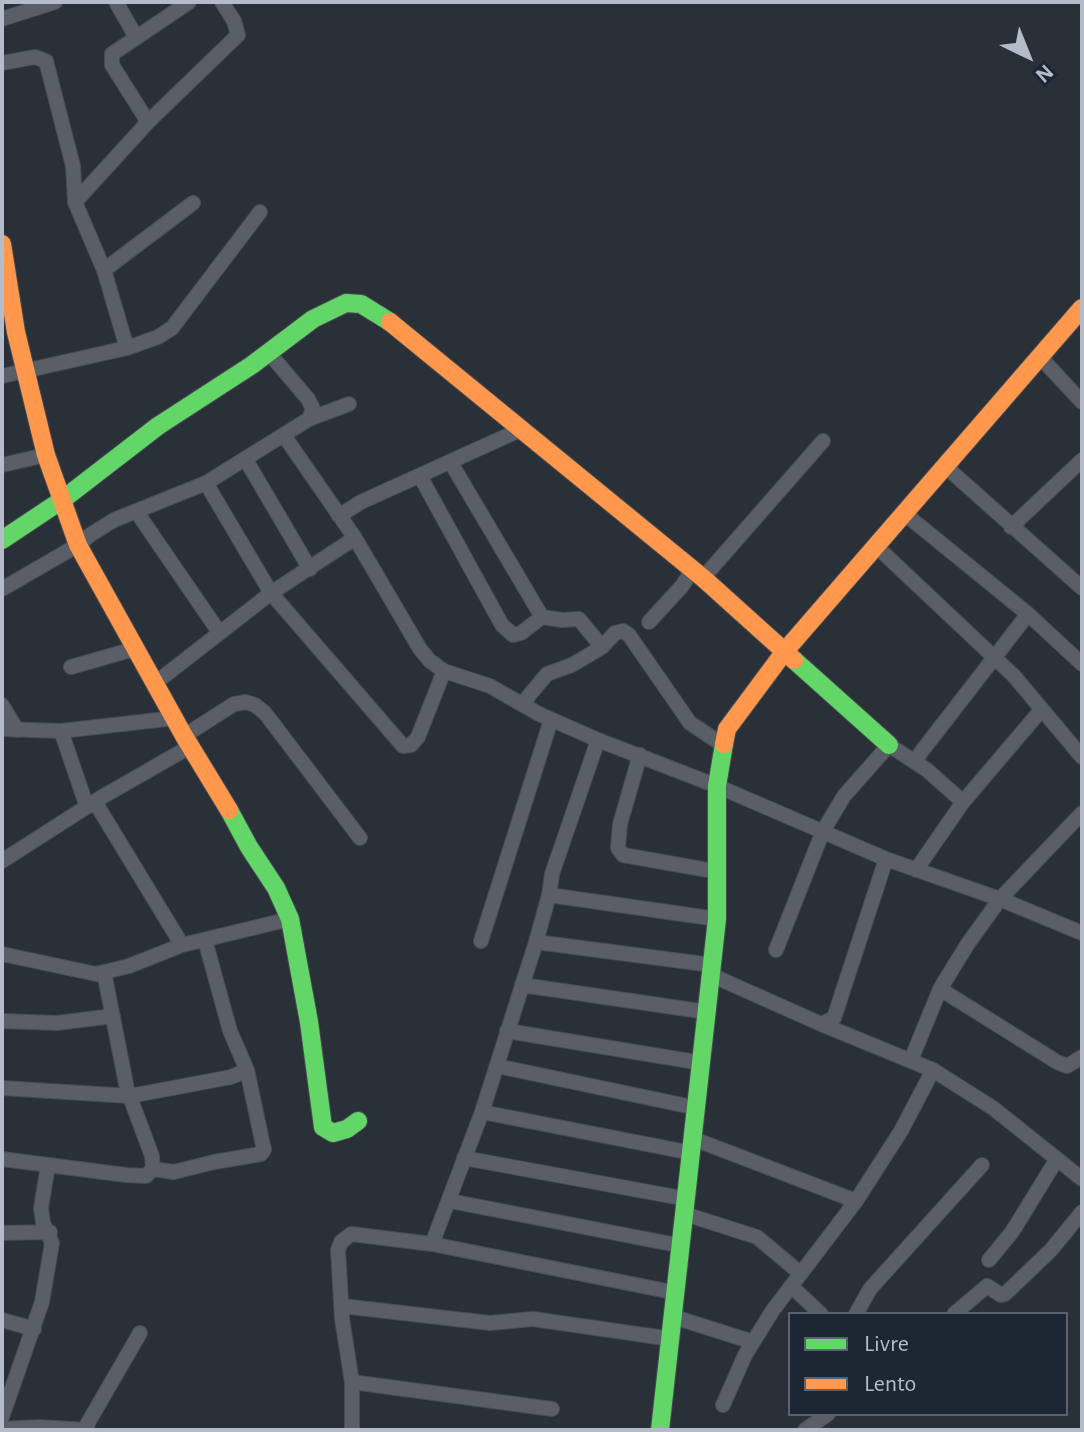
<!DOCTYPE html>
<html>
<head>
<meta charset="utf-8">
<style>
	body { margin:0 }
	#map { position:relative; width:1084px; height:1432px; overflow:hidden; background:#2a3038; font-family:"Alegreya Sans",sans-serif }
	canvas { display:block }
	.frame { position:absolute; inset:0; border:4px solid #b4bcc9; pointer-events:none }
	.legend { position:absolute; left:788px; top:1312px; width:280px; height:104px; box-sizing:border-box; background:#1d2633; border:2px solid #59626f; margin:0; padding:10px 14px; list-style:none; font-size:24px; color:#b4bcc9 }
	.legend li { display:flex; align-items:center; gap:16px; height:40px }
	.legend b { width:40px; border:2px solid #59626f }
	.north { position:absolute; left:988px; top:16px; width:80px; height:80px; -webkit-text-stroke:6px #1d2633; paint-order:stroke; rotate:137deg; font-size:22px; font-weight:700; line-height:32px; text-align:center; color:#b4bcc9 }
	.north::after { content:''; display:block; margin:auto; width:28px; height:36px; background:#b4bcc9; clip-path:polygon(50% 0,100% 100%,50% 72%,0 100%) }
</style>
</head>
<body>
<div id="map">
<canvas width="1084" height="1432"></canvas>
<div class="frame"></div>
<ul class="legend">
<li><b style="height:10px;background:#63d668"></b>Livre</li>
<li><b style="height:10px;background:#ff974d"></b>Lento</li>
</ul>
<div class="north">N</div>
</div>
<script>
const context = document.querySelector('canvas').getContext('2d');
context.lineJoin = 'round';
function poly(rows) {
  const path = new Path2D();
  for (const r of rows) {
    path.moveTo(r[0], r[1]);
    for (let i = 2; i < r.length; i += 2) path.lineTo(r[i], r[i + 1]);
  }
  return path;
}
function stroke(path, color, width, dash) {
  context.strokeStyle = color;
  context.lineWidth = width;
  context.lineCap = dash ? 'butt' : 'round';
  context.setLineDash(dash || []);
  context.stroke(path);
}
const street = poly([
	[116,2,136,37],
	[2,19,55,2],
	[2,63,35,57,46,61,73,166,75,202,104,270,127,348],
	[148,122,112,65,112,54,189,2],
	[75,202,148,122,238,35,234,21,222,2],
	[104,270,193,203],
	[1040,357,1082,402],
	[2,376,127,348,158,337,172,328,260,212],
	[309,419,349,404],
	[285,437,355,538,420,649,430,661,444,671,490,686,539,714,598,740,717,786,886,859,1000,899,1082,933],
	[246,460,310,569],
	[451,463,542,617,562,620,579,619,602,647,572,665,547,674,522,704],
	[2,465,46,455],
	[946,467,1082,588],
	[420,476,502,625,513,635,521,633,542,617],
	[206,483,271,593,403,746,411,745,418,737,444,671],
	[136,511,219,632],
	[905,514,1028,614,1082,664],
	[339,516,361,502,522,429],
	[1011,527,1082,460],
	[876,546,1014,676,1082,757],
	[703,578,823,441],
	[2,589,78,545,90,535,114,520,206,483,309,419,313,409,308,399,269,353],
	[649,622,682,586,692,571],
	[602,647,615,633,623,631,629,635,690,723,723,745],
	[71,667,134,649],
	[154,684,271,593,355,538],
	[2,705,17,730],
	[2,729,61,731,175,718],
	[61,731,87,807],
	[184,736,234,704,246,702,255,705,265,713,360,838],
	[640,755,620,824,618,848,623,855,719,872],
	[915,760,1028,614],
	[95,802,182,945],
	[2,861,102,797,191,746],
	[916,870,963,802,1042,709],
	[549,895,717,919],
	[481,941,551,720],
	[536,942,712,965],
	[776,950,823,831,844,796,889,745,927,770,963,802],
	[2,954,96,974,129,966,182,945,290,919],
	[711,975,821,1024,834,1018,886,859],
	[522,985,707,1012],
	[940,989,1057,1062,1067,1066,1082,1057],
	[2,1021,57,1023,113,1016],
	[821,1024,933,1070,993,1108,1082,1179],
	[507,1031,702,1063],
	[911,1060,940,989,967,945,1000,899,1082,813],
	[497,1066,697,1108],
	[2,1088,130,1096,231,1077,247,1070,230,1031,205,940],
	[482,1112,692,1153],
	[694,1139,856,1201],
	[464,1158,687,1199],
	[2,1159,126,1175,146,1176,153,1169,152,1156,127,1089,104,972],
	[153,1169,174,1172,214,1162,261,1154,264,1150,247,1070],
	[450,1201,682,1246],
	[685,1214,757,1237,800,1273],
	[2,1233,50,1232],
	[432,1244,677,1293],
	[989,1260,1012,1232,1057,1159],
	[791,1286,821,1314],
	[342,1306,490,1323,533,1319,672,1339],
	[856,1314,870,1289,982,1165],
	[954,1314,987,1286,1001,1295,1005,1294,1051,1250,1082,1212],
	[674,1317,753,1342],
	[2,1320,34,1329],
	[352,1382,552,1409],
	[723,1405,745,1355,773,1310,856,1201,901,1131,933,1070],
	[2,1417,42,1302,52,1243,43,1223,41,1208,48,1165],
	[85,1428,140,1333],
	[2,1429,39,1427,88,1430],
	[352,1430,352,1382,342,1319,338,1250,341,1242,351,1234,432,1244,482,1112,536,942,549,895,552,874,598,740],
	[805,1430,828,1414]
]);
const fast = poly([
	[2,540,62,500,158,426,252,365,313,319,346,303,361,304,390,322],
	[794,660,889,745],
	[229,810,249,847,276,888,290,919,309,1022,323,1127,333,1133,347,1129,358,1121],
	[660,1430,717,919,717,786,724,744]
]);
const slow = poly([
	[2,244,16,332,46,455,78,545,184,736,229,810],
	[390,322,703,578,794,660],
	[724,744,727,729,785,651,1082,308]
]);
stroke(street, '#484c53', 16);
stroke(fast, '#484c53', 20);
stroke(slow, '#484c53', 20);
stroke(street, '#5a5e66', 14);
stroke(fast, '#63d668', 18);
stroke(slow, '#ff974d', 18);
</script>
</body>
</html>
